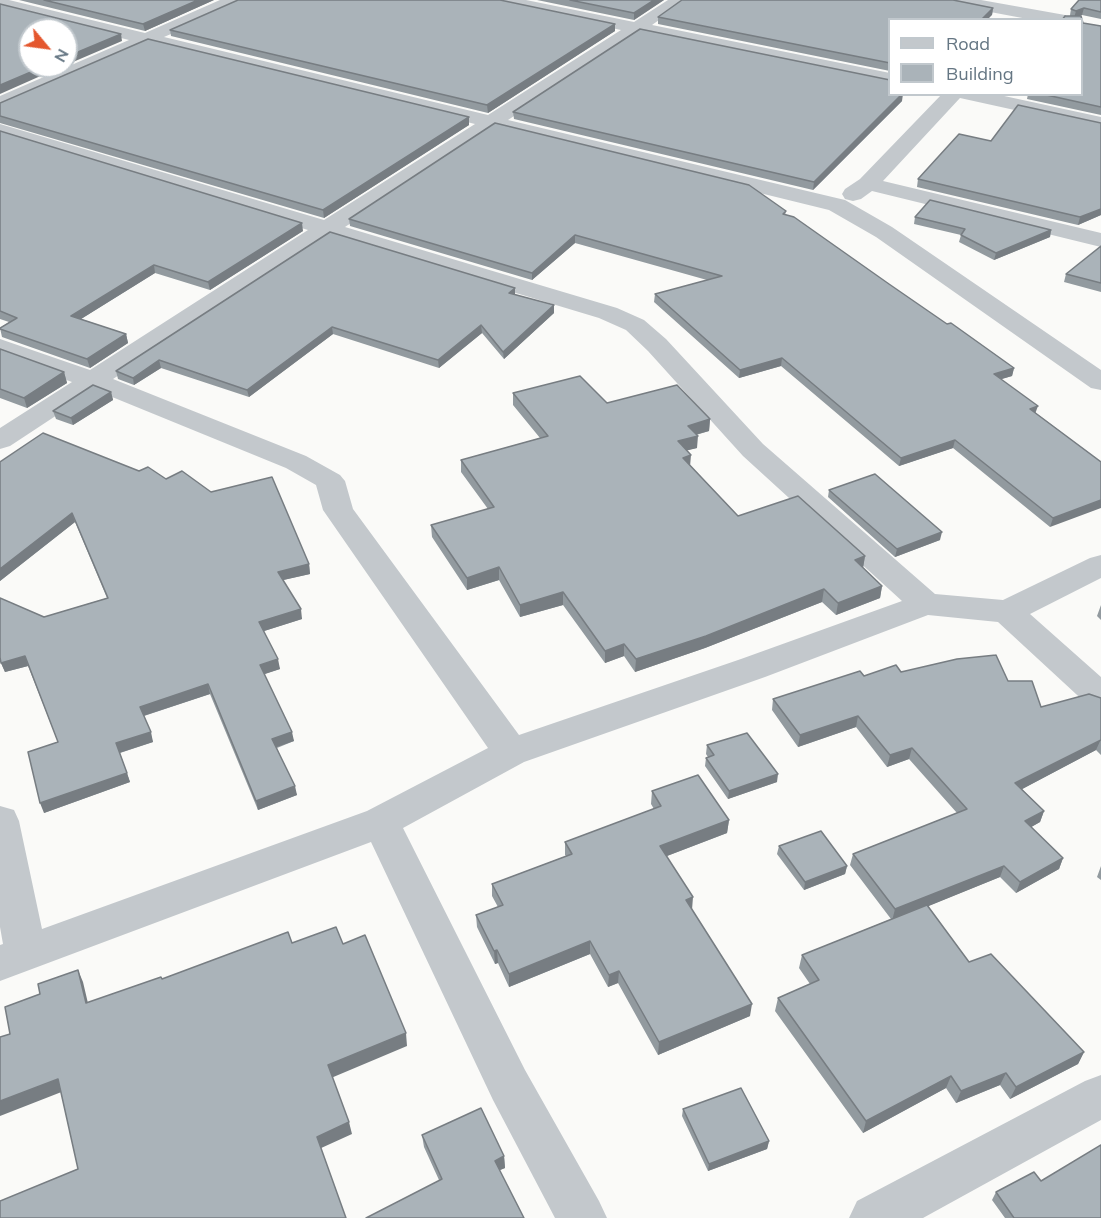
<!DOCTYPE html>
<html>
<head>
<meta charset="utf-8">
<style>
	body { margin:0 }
	#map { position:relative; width:1101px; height:1218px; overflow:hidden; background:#fafaf8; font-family:Mulish,sans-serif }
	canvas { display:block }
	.legend { position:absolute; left:888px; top:18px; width:195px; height:78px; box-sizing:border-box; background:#fff; border:2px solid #c1c8cd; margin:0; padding:8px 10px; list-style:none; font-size:18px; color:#657683 }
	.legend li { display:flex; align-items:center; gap:12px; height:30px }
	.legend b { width:30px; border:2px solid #c1c8cd }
	.north { position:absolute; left:18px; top:18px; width:60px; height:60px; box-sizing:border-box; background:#fff; border:2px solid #c1c8cd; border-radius:50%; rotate:119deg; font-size:16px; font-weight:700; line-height:24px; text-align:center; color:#657683 }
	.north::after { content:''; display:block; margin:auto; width:21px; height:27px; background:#e4572e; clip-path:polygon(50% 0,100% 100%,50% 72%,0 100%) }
</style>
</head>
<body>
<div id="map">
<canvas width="1101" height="1218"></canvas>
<ul class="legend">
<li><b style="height:8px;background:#c3c8cc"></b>Road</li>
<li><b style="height:16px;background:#aab3b9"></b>Building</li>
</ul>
<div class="north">N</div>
</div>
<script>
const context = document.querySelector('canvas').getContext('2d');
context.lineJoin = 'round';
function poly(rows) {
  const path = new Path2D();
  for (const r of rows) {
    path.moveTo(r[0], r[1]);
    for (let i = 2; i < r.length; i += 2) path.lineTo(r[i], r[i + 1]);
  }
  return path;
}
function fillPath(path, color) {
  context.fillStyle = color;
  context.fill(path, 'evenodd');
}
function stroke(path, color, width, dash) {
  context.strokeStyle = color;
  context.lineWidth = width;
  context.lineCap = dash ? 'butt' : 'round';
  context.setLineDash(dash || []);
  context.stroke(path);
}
fillPath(poly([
	[0,0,9,0,145,33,220,0,242,0,240,4,164,37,488,115,621,30,501,5,493,0,526,0,634,22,668,0,687,0,652,25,890,73,890,85,639,33,508,120,845,200,892,227,1101,370,1101,390,1091,388,876,237,829,210,495,128,345,227,617,308,644,320,666,339,763,444,935,594,1003,600,1090,558,1101,555,1101,578,1030,614,1101,677,1101,710,1089,706,998,622,928,615,765,677,524,762,403,828,525,1070,599,1201,607,1218,555,1218,493,1100,371,842,0,981,0,945,3,944,0,927,0,806,14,810,19,821,42,929,367,811,488,748,323,510,316,485,286,468,95,390,10,446,0,449,0,428,72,382,0,356,0,339,90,370,308,230,0,136,0,124,324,220,475,124,149,44,0,109,0,96,129,40,0,8,0,0],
	[330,237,599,318,626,330,648,351,743,456,902,601,741,659,519,735,353,509,345,481,340,475,306,456,113,379,330,237],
	[945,0,981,0,1065,15,1073,20,1033,20,953,5,945,0],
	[942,94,995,94,1101,117,1101,129,960,98,883,181,1101,233,1101,247,872,191,861,199,853,201,845,199,842,194,845,189,860,179,942,94],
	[1101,1075,1101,1120,923,1218,849,1218,857,1201,1085,1081,1101,1075]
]), '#c3c8cc');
fillPath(poly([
	[19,0,214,0,145,31],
	[537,0,664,0,634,20],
	[1101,0,1101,19,1082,15,1080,16,1083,23,1101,26,1101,115,1027,99,1028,94,1082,94,1070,15,1071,9],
	[993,8,992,15,890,20,890,71,658,24,658,17],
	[615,24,615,31,488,113,171,36,170,30],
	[902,101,813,190,514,119,513,112],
	[0,103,469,117,469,125,324,218,0,123],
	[1101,123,1101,215,1078,225,917,187,918,179,991,141],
	[0,131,303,231,210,290,155,273,81,319,126,334,128,343,90,368,2,337,0,328,9,322,0,319],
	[786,211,785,215,947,324,1014,368,1012,376,1001,379,1036,413,1101,462,1050,527,953,448,899,466,781,366,739,378,654,302,655,294,707,280,575,243,532,280,350,226,349,219],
	[915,217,1051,230,1050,237,994,260,959,242,961,235,914,224],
	[330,232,515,295,554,313,504,359,482,333,439,368,333,334,249,397,161,368,134,385,118,379,116,371],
	[1101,246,1101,292,1064,282,1066,274],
	[0,349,64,372,67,383,27,408,0,398],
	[111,392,113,400,73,425,56,419,53,411],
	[513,393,607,403,710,419,709,431,696,435,697,448,687,450,690,465,738,516,865,556,863,568,882,586,880,598,836,615,822,602,705,648,635,672,624,656,605,663,563,605,520,617,499,580,467,590,432,537,431,525,488,509,461,472,461,460,540,438,513,405],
	[0,462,139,471,166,479,309,564,310,574,283,580,302,619,264,631,280,669,264,674,294,741,277,748,297,795,258,810,210,694,144,716,153,742,120,753,130,782,44,813,58,742,28,666,5,672,1,663,44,617,107,598,75,522,0,581],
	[829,490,940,540,895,557,828,497],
	[1101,605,1101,620,1097,616],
	[901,672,1008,681,1041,707,1101,698,1101,755,1096,750,1022,789,1044,811,1040,822,1031,827,1063,858,1059,869,1016,893,1000,877,928,906,969,962,1084,1052,1078,1064,1010,1099,1000,1085,956,1103,946,1088,863,1133,775,1011,778,998,810,984,799,968,802,955,891,919,850,865,853,854,957,813,909,759,887,767,856,727,798,747,772,710,773,699,864,676],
	[707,745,777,782,728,799,705,766,706,758,708,757,706,754],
	[652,791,729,820,727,833,667,856,692,909,750,1016,658,1055,618,983,608,987,590,954,509,987,498,963,495,964,477,927,476,915,498,907,492,896,492,884,566,856,565,855,565,842,654,809,651,804],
	[779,846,847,866,845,874,804,890,777,854],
	[1101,866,1101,880,1097,877],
	[683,1109,769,1141,767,1149,708,1171,682,1116],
	[422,1135,504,1156,505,1168,500,1170,439,1180,424,1147],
	[1041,1181,1101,1218,1005,1218,992,1200,996,1192]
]), '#929a9f');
fillPath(poly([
	[198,0,214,0,145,31,143,24],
	[654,0,664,0,634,20,634,13],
	[993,8,992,15,987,20,981,20],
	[1084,8,1082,15,1074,18,1076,11],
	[615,24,615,31,488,113,487,105],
	[121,34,122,41,66,65,66,57],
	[45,66,63,66,0,94,0,85],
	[898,94,903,94,902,101,813,190,814,182],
	[469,117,469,125,324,218,323,210],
	[1101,209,1101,215,1078,225,1080,217],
	[302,223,303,231,210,290,208,282],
	[1051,230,1050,237,994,260,996,253],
	[575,235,575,243,532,280,532,273],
	[154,265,155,273,73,324,71,316],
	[515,288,515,295,509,293],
	[554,305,554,313,504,359,503,352],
	[481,325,482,333,439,368,438,360],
	[332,327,333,334,249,397,247,390],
	[126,334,128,343,90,368,87,359],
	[782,358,781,366,739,378,740,370],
	[159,360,161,368,134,385,133,378],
	[1014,368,1012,376,992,382,994,374],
	[64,372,67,383,27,408,24,398],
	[111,392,113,400,73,425,71,418],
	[1038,406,1035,414,1030,409],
	[710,419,709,431,687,437,688,426],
	[698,436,697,448,677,453,678,441],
	[955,440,953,448,899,466,901,458],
	[691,455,690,467,683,458],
	[1101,500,1101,508,1050,527,1053,518],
	[72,513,75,522,0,581,0,569],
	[942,532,940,540,895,557,897,549],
	[865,556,863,568,855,560],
	[309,564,310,574,279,581,278,572],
	[499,567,499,580,467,590,467,578],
	[882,586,880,598,836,615,838,603],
	[824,589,822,602,705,648,635,672,636,659],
	[563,592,563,605,520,617,520,605],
	[301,609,302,619,261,632,259,622],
	[624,644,624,656,605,663,605,651],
	[25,656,28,666,5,672,1,663],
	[278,659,280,669,262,675,260,665],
	[208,684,210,694,143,716,140,707],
	[858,716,856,727,798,747,800,735],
	[151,732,153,742,119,753,116,743],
	[292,732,294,741,274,748,272,739],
	[1101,739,1096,750,1011,795,1015,783],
	[912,748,909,759,887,767,890,755],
	[127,773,130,782,44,813,40,803],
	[778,774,777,782,728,799,729,791],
	[295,786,297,795,258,810,256,801],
	[1044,811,1040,822,1021,833,1025,821],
	[729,820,727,833,659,859,660,846],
	[1063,858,1059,869,1016,893,1020,882],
	[847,866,845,874,804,890,805,882],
	[1004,866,1000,877,892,921,895,909],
	[693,897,692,910,686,900],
	[590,941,590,954,509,987,509,974],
	[497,950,498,963,495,964,494,951],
	[78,970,83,982,91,1016,86,1003],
	[619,971,618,983,608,987,609,975],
	[752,1004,750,1016,658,1055,659,1042],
	[406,1033,407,1046,331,1078,328,1065],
	[1084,1052,1078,1064,1010,1099,1016,1087],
	[1006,1073,1000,1085,956,1103,961,1091],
	[951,1076,946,1088,863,1133,866,1121],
	[58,1079,64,1091,0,1116,0,1101],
	[349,1122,352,1134,319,1149,317,1137],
	[769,1141,767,1149,708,1171,709,1164],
	[504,1156,505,1168,495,1172,495,1161]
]), '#777d82');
const building = poly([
	[44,0,198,0,143,24,44,0],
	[238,0,500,0,615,24,487,105,170,30,238,0],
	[570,0,654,0,634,13,570,0],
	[682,0,953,0,993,8,981,20,890,20,890,63,658,17,682,0],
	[1079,0,1101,0,1101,12,1084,8,1076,11,1071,9,1079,0],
	[0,4,121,34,66,57,66,30,30,30,30,66,45,66,0,85,0,4],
	[1065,16,1081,16,1083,23,1101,26,1101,107,1042,94,1082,94,1082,20,1062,20,1065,16],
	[640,29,890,80,890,94,902,94,814,182,513,112,640,29],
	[148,39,469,117,323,210,0,116,0,103,148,39],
	[1018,105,1101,123,1101,209,1080,217,918,179,959,134,991,141,1018,105],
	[495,123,749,185,786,211,783,214,794,217,889,284,947,324,951,323,1014,368,994,374,1038,406,1030,409,1101,462,1101,500,1053,518,955,440,901,458,782,358,740,370,655,294,722,276,575,235,532,273,349,219,495,123],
	[0,131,302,223,208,282,154,265,71,316,126,334,87,359,0,329,0,328,17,318,0,311,0,131],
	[930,200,1051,230,996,253,961,235,965,229,915,217,930,200],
	[330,232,515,288,509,293,554,305,503,352,481,325,438,360,332,327,247,390,159,360,133,378,116,371,330,232],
	[1101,246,1101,283,1066,274,1101,246],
	[0,349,64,372,24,398,0,389,0,349],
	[580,376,607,403,677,385,710,419,688,426,698,436,678,441,691,455,683,458,738,516,798,496,865,556,855,560,882,586,838,603,824,589,706,636,636,659,624,644,605,651,563,592,520,605,499,567,467,578,431,525,494,507,461,460,548,436,513,393,580,376],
	[93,385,111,392,71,418,53,411,93,385],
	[43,433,139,471,148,467,166,479,182,471,211,492,272,477,309,564,278,572,301,609,259,622,278,659,260,665,292,732,272,739,295,786,256,801,208,684,140,707,151,732,116,743,127,773,40,803,28,752,58,742,25,656,1,663,0,657,0,598,44,617,108,598,72,513,0,569,0,462,43,433],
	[875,474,942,532,897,549,829,490,875,474],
	[996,655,1008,681,1032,681,1041,707,1089,694,1101,698,1101,740,1015,783,1044,811,1025,821,1063,858,1020,882,1004,866,895,909,853,854,967,809,912,748,890,755,858,716,800,735,773,699,860,671,864,676,896,665,901,672,957,659,996,655],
	[747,733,778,774,729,791,706,758,714,755,707,745,747,733],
	[698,775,729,820,660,846,693,897,686,900,752,1004,659,1042,619,971,609,975,590,941,509,974,497,950,494,951,476,915,503,905,492,884,572,854,565,842,661,806,652,791,698,775],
	[821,831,847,866,805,882,779,846,821,831],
	[927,905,969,962,991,954,1084,1052,1016,1087,1006,1073,961,1091,951,1076,866,1121,778,998,819,980,802,955,927,905],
	[336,927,343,944,365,935,406,1033,328,1065,349,1122,317,1137,346,1218,0,1218,0,1201,78,1169,58,1079,0,1101,0,1037,10,1034,5,1007,40,994,38,984,78,970,86,1003,161,977,162,979,288,932,292,943,336,927],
	[741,1088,769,1141,709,1164,683,1109,741,1088],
	[481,1108,504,1156,495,1161,524,1218,366,1218,442,1179,422,1135,481,1108],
	[1101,1145,1101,1218,1014,1218,996,1192,1034,1172,1041,1181,1101,1145]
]);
fillPath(building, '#aab3b9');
stroke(building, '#777d82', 1.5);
</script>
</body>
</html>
